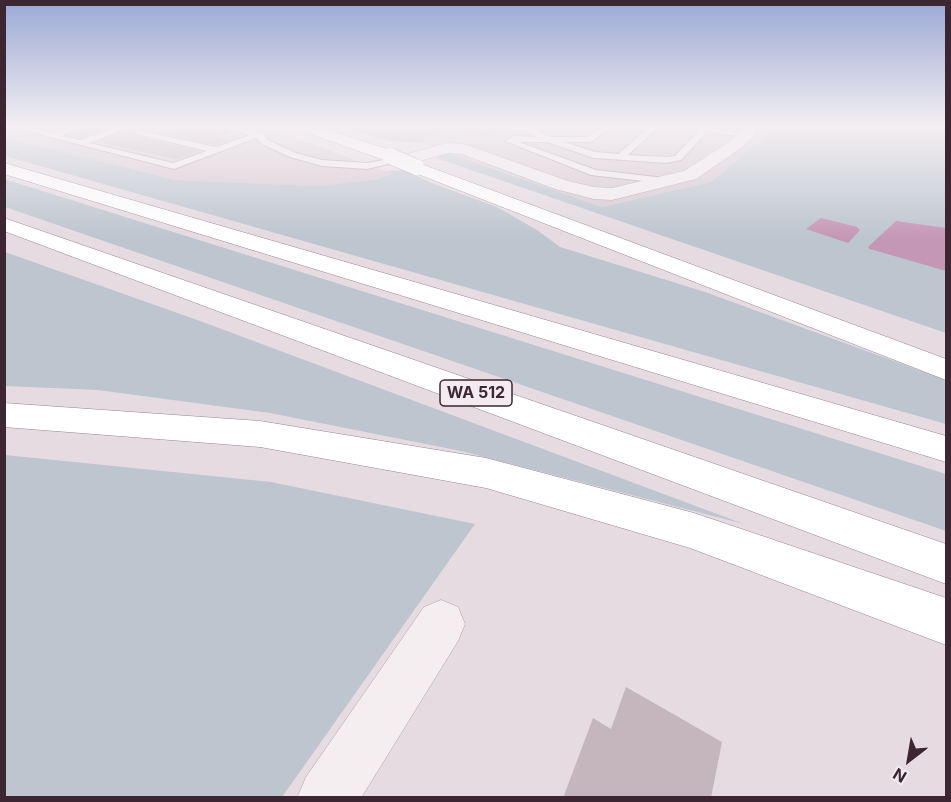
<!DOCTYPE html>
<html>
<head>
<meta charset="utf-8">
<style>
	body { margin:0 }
	#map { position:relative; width:951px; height:802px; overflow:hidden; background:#e5dbe1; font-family:Inter,sans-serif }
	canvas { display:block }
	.frame { position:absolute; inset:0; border:6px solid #3b2632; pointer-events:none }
	.north { position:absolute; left:879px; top:730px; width:60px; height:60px; -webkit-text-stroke:4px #f3ebf0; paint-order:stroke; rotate:211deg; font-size:16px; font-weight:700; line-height:24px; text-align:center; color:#3b2632 }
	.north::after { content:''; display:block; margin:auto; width:21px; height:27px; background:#3b2632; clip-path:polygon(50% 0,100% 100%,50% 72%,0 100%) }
</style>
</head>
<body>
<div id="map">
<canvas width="951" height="802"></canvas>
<div class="frame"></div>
<div class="north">N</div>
</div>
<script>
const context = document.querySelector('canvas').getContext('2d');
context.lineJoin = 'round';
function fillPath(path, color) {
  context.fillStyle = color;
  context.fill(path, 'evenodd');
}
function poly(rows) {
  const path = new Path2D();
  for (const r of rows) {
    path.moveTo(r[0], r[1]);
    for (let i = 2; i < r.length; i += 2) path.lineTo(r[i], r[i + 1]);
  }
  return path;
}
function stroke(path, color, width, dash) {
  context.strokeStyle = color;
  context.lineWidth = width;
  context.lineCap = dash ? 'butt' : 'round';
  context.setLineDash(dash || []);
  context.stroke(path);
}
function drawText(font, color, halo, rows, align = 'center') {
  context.font = font + ' Inter,sans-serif';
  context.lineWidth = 6;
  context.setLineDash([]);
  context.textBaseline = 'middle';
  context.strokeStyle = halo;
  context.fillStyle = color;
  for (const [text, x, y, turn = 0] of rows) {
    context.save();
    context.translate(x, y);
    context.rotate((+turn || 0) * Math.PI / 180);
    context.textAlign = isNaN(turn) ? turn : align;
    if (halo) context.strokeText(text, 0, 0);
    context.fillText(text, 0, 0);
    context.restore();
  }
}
fillPath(poly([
	[4,126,253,126,285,134,394,174,376,179,318,186,176,180,5,137],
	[512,126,768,126,765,137,711,182,602,207,421,143,431,135,443,132,459,132,489,138]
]), '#d7cad1');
fillPath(poly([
	[334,126,512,126,489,138,459,132,443,132,431,135,421,143,390,141],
	[768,126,922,126,946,129,946,333,436,158,442,154,451,154,602,207,711,182,765,137],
	[4,137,176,180,318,186,376,179,393,174,386,171,406,170,429,182,497,207,537,230,560,247,705,292,946,380,946,424,5,156],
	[4,179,946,474,946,531,5,207],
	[5,252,200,321,744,524,461,451,270,413,98,390,5,386],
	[5,455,271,482,475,524,282,797,5,797]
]), '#bdc5cf');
fillPath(poly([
	[821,218,857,227,860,230,848,243,806,229],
	[896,221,946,228,946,271,870,249,868,247]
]), '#c597b6');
fillPath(poly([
	[87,126,114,126,81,138,69,135],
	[133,126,219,126,232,132,217,137,230,140,216,145,135,128,135,136,199,151,177,159,97,142],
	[626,687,722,742,711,798,563,798,593,718,611,729]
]), '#c5b6be');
const service = poly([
	[8,126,21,126,52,133,74,126,85,126,62,136,81,140,120,126,131,126,90,143,173,163,207,151,136,134,136,130,216,147,250,135,221,126,234,126,262,132,268,140,296,153,322,160,367,163,411,155,416,158,367,169,322,166,290,157,262,144,256,138,174,169,8,126],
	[531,126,540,126,536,130,550,137,586,137,604,126,613,126,591,142,564,142,595,152,618,154,651,126,660,126,628,155,667,157,675,156,699,130,682,126,702,126,750,135,746,137,707,132,681,160,667,163,594,158,547,142,519,142,596,170,673,179,673,183,669,184,591,175,505,141,514,136,537,137,526,130,531,126]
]);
const minor = poly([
	[745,126,759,126,753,136,741,148,696,179,612,200,594,199,555,189,462,154,448,153,413,163,405,158,407,154,447,143,464,144,568,181,594,187,612,188,684,171,729,142,745,126],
	[441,600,458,607,465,624,458,641,361,798,297,798,306,777,424,607,441,600]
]);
const motorway = poly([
	[295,126,316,126,396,152,398,156,390,161,384,160,297,129,295,126],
	[416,162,946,359,946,380,410,171,407,167,410,163,416,162],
	[4,163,946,436,946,462,4,174,4,163],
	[4,218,946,544,946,584,4,231,4,218],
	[4,403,260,421,486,458,694,513,946,598,946,645,690,548,486,488,260,447,4,427,4,403]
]);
stroke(service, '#afa1a9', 2);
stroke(minor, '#afa1a9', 1);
stroke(motorway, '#9c8391', 1);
fillPath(service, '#f4eef1');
fillPath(minor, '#f4eef1');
fillPath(motorway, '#fff');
const motorwayBridge = poly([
	[390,156,416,167]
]);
stroke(motorwayBridge, '#9c8391', 17, []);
stroke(motorwayBridge, '#fff', 16);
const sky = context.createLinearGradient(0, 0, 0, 238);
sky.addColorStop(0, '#9aa8d4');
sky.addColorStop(0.53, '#f3eff2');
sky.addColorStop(1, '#f3eff200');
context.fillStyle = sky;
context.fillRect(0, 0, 951, 238);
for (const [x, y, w] of [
	[476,393,72]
]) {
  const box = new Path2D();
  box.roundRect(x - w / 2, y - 13, w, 26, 4.5);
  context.fillStyle = '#f3ebf0';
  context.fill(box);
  stroke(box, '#3b2632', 1.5);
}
drawText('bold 16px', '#3b2632', null, [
	["WA 512",476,393]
]);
</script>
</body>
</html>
